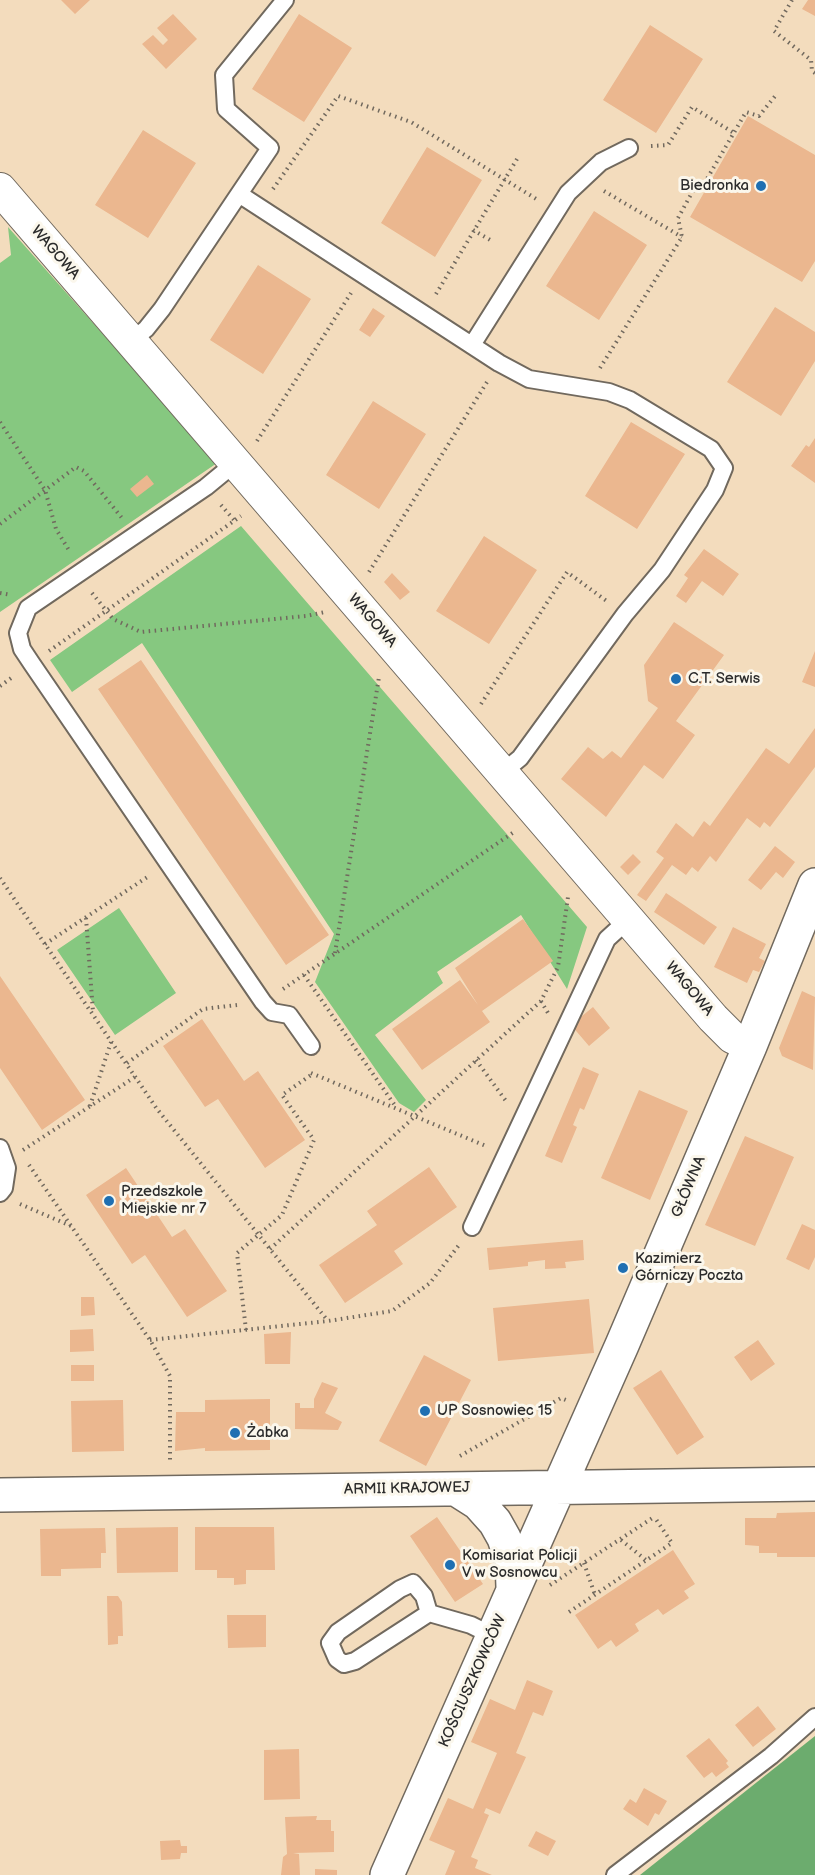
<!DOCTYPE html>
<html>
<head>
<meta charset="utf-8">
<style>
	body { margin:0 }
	canvas { display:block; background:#f3dcbd }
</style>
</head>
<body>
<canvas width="815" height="1875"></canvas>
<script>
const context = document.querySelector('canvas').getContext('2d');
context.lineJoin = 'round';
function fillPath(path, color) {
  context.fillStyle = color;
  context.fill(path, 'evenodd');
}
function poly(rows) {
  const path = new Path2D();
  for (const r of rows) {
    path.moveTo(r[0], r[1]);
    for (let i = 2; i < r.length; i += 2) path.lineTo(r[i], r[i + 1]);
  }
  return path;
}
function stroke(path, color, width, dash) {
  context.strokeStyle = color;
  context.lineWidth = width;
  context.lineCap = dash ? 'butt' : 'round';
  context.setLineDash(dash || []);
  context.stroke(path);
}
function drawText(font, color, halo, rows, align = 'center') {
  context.font = font + ' "Balsamiq Sans",sans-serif';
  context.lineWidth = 6;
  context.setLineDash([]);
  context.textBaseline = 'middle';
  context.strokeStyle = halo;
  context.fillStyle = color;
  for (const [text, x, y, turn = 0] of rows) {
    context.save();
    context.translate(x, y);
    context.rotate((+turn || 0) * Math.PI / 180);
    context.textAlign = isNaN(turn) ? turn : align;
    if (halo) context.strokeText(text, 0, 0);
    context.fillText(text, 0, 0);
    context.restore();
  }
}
fillPath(poly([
	[8,227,217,463,0,612,0,263,11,255],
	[241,526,587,927,567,989,521,915,437,972,443,983,375,1035,426,1100,414,1112,399,1103,315,982,334,934,142,643,72,692,50,660],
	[119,908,176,993,115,1035,57,950]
]), '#86c880');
fillPath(poly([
	[815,1736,815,1875,640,1875]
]), '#6cac6e');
fillPath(poly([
	[61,0,90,0,75,14],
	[808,0,815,0,815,16,802,9],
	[173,14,197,39,166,69,142,44,153,35,163,45,168,40,157,28],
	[299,14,352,48,304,122,252,89],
	[650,25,703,59,656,133,603,100],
	[748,116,815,155,815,261,802,282,690,217],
	[143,130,196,163,148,238,95,205],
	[427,147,482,180,435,257,381,223],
	[594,211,647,245,599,320,546,286],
	[258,265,311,299,263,374,210,340],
	[775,307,815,332,815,361,781,416,727,382],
	[373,308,385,316,370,337,359,330],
	[373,401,426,434,379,509,326,475],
	[631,422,685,454,637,529,585,496],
	[815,438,815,483,791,466,806,445,809,447],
	[147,475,154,484,137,497,130,489],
	[484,536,537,570,489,644,436,611],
	[704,549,739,574,723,596,702,581,686,603,676,596,688,578,684,575],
	[392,573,410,592,400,600,384,582],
	[674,622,724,655,676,721,695,735,663,779,644,765,606,817,561,779,588,747,603,759,612,751,621,758,658,708,648,701,644,665],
	[815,651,815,687,802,682],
	[141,660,329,935,286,965,98,689],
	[815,728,815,767,770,827,764,822,760,828,747,818,716,862,710,856,698,872,692,867,686,875,672,865,646,901,637,895,664,858,656,852,676,823,693,837,704,821,710,826,766,748,789,764],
	[775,846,795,862,783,878,776,872,761,890,748,880],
	[633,854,641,862,628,875,620,867],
	[666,893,717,927,704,945,654,912],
	[523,919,553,961,482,1011,490,1022,422,1070,392,1029,460,980,478,1005,455,968],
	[733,927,766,944,759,958,765,961,759,972,753,970,747,983,714,967],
	[0,976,85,1100,42,1130,0,1068],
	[802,991,815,997,813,1070,782,1056,779,1048],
	[593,1007,610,1028,589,1046,571,1025],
	[202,1019,244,1081,258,1071,305,1140,265,1168,218,1099,205,1107,163,1046],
	[583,1067,599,1074,584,1110,580,1108,573,1125,577,1127,562,1163,545,1156],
	[639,1090,688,1111,650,1200,601,1178],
	[745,1136,794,1157,755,1246,705,1225],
	[429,1167,457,1207,394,1251,403,1264,345,1303,319,1265,377,1225,367,1211],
	[126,1168,172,1237,185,1229,227,1291,187,1317,145,1255,132,1264,86,1195],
	[802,1224,815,1230,815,1257,809,1270,786,1259],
	[583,1240,584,1260,565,1262,566,1268,545,1269,545,1260,528,1262,528,1266,489,1270,487,1248],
	[81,1297,94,1297,95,1315,81,1316],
	[589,1299,594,1353,498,1361,493,1308],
	[93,1329,94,1351,70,1352,70,1330],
	[291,1332,290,1364,265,1364,264,1334],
	[758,1340,775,1364,751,1381,734,1357],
	[424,1355,471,1380,426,1466,379,1441],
	[71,1365,94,1365,94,1381,71,1381],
	[661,1370,704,1437,677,1455,633,1388],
	[322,1382,338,1388,325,1413,342,1422,338,1430,295,1429,295,1403,300,1403,300,1408,314,1408,314,1399],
	[270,1399,270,1450,205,1451,205,1448,175,1451,176,1412,205,1412,205,1400],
	[123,1400,124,1451,72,1452,71,1401],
	[815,1512,815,1557,777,1557,777,1553,759,1553,759,1546,745,1545,745,1518,776,1518,777,1513],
	[437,1517,483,1584,455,1602,410,1536],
	[178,1527,178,1572,117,1573,116,1528],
	[195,1527,274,1527,275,1570,246,1570,246,1584,234,1585,234,1578,217,1578,217,1570,195,1570],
	[105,1528,106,1553,101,1553,101,1568,61,1569,61,1576,41,1576,40,1529],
	[673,1550,695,1584,684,1591,689,1598,663,1615,658,1609,635,1624,639,1631,616,1647,611,1640,598,1649,575,1615],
	[107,1596,118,1596,122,1602,123,1636,118,1636,118,1644,108,1645],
	[227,1615,266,1615,266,1647,228,1648],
	[527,1680,553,1691,543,1716,533,1712,516,1753,526,1757,500,1814,486,1808,484,1813,489,1815,471,1857,478,1860,475,1868,492,1875,445,1875,455,1851,429,1840,448,1798,473,1809,497,1753,471,1742,490,1699,515,1710],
	[758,1706,776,1729,753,1747,735,1725],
	[709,1738,728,1761,726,1763,729,1767,716,1777,712,1772,704,1778,686,1756],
	[299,1749,300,1799,264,1800,264,1750],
	[644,1788,667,1801,659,1815,655,1813,648,1826,623,1809,630,1799,636,1803],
	[317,1816,316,1820,331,1820,331,1831,334,1831,334,1852,293,1853,299,1854,300,1875,281,1875,283,1857,287,1854,285,1817],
	[536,1831,556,1841,548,1856,528,1846],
	[180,1840,181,1846,187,1846,187,1853,181,1853,180,1859,161,1860,160,1841],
	[315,1869,337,1870,337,1875,315,1875]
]), '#ebb78f');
const service = poly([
	[239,194,270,148,226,109,224,75,285,0],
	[131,341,146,329,162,309,239,194,499,363,529,379,609,392,630,400,711,449,724,468,715,490,662,570,625,614,520,758,503,772],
	[472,345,568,193,601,162,629,148],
	[234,464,206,487,28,608,18,633,22,649,32,664,263,1002,272,1012,289,1015,311,1046],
	[0,1148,7,1168,4,1188,0,1193],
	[472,1227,607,939,630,918],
	[429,1613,424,1596,413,1583,400,1589,338,1632,330,1643,337,1659,344,1664,355,1661,429,1613,471,1625,493,1636],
	[615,1875,771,1756,815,1717]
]);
const minor = poly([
	[0,189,713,1018,732,1037,750,1046]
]);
const tertiary = poly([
	[456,1489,478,1503,495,1522,504,1538,512,1561,513,1587],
	[0,1495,815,1484],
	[387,1875,622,1345,750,1046,815,885]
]);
stroke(service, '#71695e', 20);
stroke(minor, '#71695e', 34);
stroke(tertiary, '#71695e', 36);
stroke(poly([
	[792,0,774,31,811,60,812,71,815,73],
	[651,146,668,145,692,107,734,133],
	[273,189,338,96,411,122,538,200],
	[604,191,682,237],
	[473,230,492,241],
	[436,294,517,159],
	[600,368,682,237,678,218,695,187,701,189,746,112,759,116,776,95],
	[0,422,45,490,56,529,70,552],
	[257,441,351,293],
	[221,505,234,520],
	[0,524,76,467,84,471,122,518],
	[369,572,487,382],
	[0,593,11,595],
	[92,593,113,619,141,632,306,616,325,612],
	[49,651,241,516],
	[0,686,14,676],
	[481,704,567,572,608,602],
	[0,878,157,1109,328,1321],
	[86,918,93,1012],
	[45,944,149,876],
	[335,953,379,677],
	[304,975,396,1107],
	[283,989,514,832],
	[541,1001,548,1013],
	[476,1060,506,1101],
	[127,1063,203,1009,237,1005],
	[311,1073,486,1146],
	[90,1106,111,1042],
	[23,1150,135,1077],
	[29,1165,150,1340,170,1376,170,1463],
	[20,1204,71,1226],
	[270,1249,541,1001,558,967,568,897],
	[246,1330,237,1253,282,1215,314,1140,282,1095,311,1075],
	[150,1340,328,1321,392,1311,430,1283,459,1245],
	[460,1456,561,1398,566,1400],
	[621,1540,646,1560],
	[584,1563,595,1595],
	[550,1585,654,1517],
	[569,1612,672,1543,655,1518]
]), '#71695e', 4, [1.5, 4.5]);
stroke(service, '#fff', 16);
stroke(minor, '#fff', 32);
stroke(tertiary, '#fff', 33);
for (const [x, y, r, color] of [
	[761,186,6,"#1f6fb2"],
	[676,679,6,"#1f6fb2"],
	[109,1201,6,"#1f6fb2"],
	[623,1268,6,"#1f6fb2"],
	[425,1411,6,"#1f6fb2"],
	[235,1433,6,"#1f6fb2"],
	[450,1565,6,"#1f6fb2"]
]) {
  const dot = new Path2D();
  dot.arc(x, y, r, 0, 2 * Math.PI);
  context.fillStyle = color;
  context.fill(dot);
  stroke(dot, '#fbf7ec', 2);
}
drawText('15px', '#2b2b2b', '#fbf7ec', [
	["Biedronka",749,186,"right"],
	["C.T. Serwis",688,679],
	["Przedszkole",121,1192],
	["Miejskie nr 7",121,1209],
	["Kazimierz",635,1259],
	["Górniczy Poczta",635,1276],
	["UP Sosnowiec 15",437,1411],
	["Żabka",247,1433],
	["Komisariat Policji",462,1556],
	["V w Sosnowcu",462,1573]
], 'left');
drawText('15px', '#2b2b2b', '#fbf7ec', [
	["WAGOWA",55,253,49],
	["WAGOWA",372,621,49],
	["WAGOWA",689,989,50],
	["GŁÓWNA",689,1187,-67],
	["ARMII KRAJOWEJ",407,1489,-1],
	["KOŚCIUSZKOWCÓW",473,1681,-66]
]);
</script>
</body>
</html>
